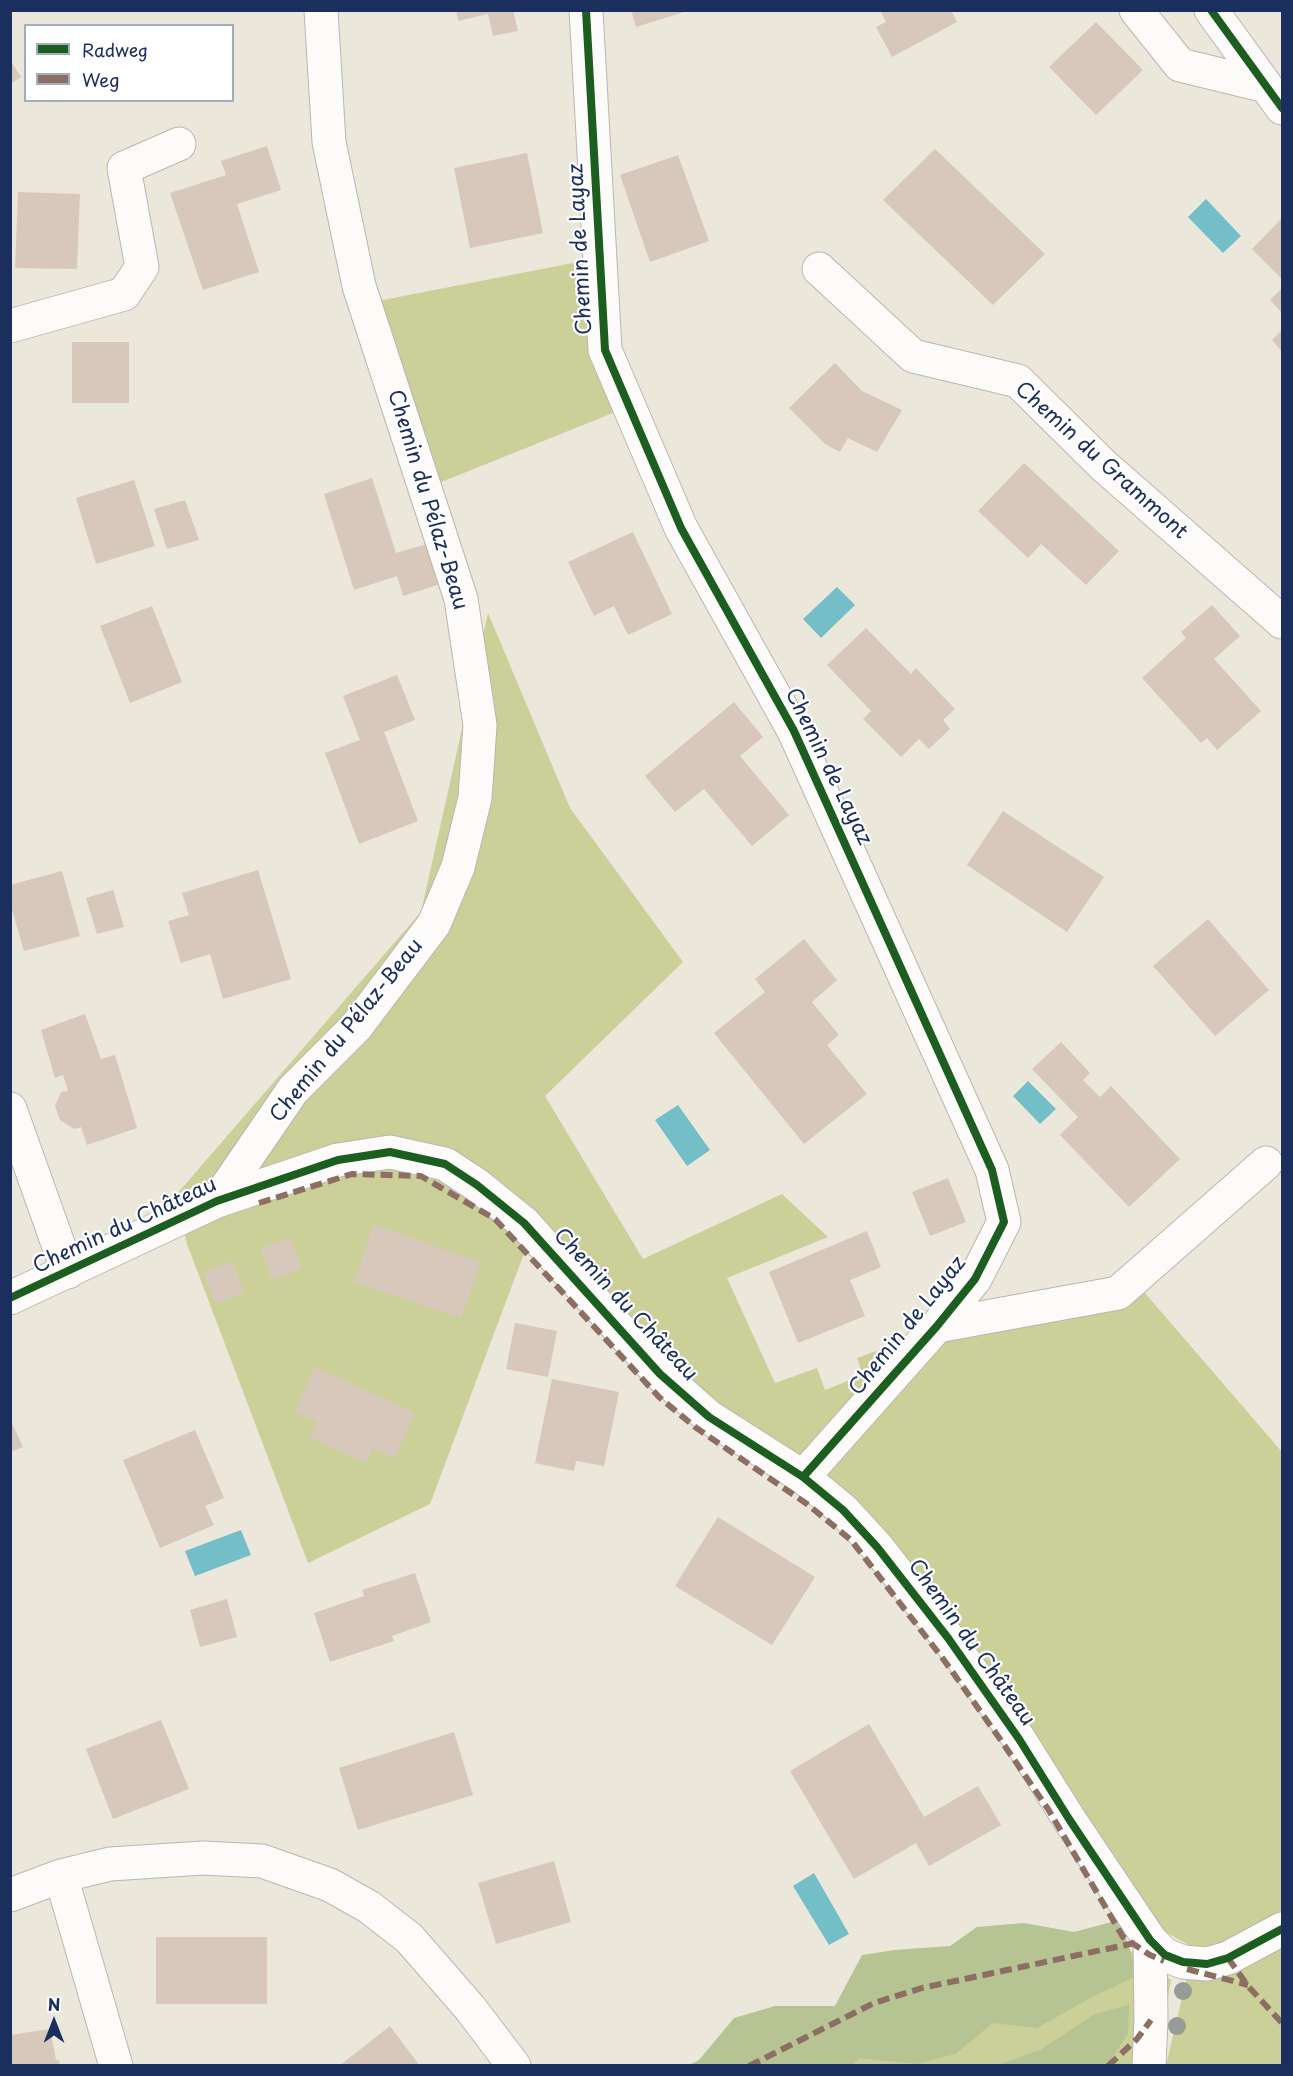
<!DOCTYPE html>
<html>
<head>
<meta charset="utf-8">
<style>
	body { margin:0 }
	#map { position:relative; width:1293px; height:2076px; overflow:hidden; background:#ebe7da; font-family:"Playpen Sans",sans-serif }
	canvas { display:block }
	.frame { position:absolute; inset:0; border:12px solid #1b2f5e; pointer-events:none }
	.legend { position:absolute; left:24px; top:24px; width:210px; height:78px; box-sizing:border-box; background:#fff; border:2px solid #a4acbf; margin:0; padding:8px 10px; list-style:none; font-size:18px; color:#1b2f5e }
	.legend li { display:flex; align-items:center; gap:12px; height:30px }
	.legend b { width:30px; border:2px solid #a4acbf }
	.north { position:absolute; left:24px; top:1992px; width:60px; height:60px; -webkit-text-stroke:4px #fff; paint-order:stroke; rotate:0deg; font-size:16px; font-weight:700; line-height:24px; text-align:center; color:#1b2f5e }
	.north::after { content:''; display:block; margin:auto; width:21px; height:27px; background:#1b2f5e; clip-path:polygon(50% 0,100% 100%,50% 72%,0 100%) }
</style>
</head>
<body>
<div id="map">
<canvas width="1293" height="2076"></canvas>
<div class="frame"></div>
<ul class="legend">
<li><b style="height:8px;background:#1b5e20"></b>Radweg</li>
<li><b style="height:8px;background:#8d6e63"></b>Weg</li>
</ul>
<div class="north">N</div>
</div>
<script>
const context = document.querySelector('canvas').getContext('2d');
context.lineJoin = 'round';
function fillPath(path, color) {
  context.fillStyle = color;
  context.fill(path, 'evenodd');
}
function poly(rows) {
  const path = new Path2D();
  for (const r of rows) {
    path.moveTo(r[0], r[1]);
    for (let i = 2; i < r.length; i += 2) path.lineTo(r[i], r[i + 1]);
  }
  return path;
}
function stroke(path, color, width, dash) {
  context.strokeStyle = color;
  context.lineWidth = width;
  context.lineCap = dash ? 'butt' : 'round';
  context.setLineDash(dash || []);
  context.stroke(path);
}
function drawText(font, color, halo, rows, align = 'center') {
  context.font = font + ' "Playpen Sans",sans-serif';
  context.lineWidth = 4.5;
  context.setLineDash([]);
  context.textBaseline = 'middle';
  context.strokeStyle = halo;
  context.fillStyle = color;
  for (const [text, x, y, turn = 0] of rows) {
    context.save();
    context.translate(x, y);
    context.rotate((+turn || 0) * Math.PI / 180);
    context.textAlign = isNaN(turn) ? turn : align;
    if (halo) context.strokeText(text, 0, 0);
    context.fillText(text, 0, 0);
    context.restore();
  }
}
fillPath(poly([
	[583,261,586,329,613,413,434,485,378,301],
	[488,613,570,808,683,962,545,1096,643,1259,782,1194,828,1237,727,1278,775,1383,817,1368,825,1390,863,1375,857,1358,898,1343,896,1338,1138,1285,1282,1452,1282,2065,1166,2065,1194,1948,1162,1930,800,1458,716,1406,537,1219,430,1504,308,1563,187,1244,176,1195,421,912],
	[1127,1948,1171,1980,1156,2065,732,2066]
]), '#cad097');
fillPath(poly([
	[1119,1920,1139,1975,1092,1997,1037,2028,993,2023,955,2054,916,2064,859,2058,852,2066,687,2066,699,2060,734,2018,775,2006,835,2006,862,1955,895,1950,950,1946,977,1927,1024,1923,1074,1932],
	[1129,2005,1128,2034,1107,2065,997,2065,1040,2050,1095,2014]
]), '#b6c392');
fillPath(poly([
	[1206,199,1241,236,1223,253,1188,217],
	[837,587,855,605,821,638,803,619],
	[1028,1081,1056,1109,1040,1124,1013,1096],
	[678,1105,710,1150,687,1166,655,1120],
	[241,1530,251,1555,195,1576,185,1551],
	[814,1873,849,1934,829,1945,793,1886]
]), '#74bec8');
fillPath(poly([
	[456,10,513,10,518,31,493,36,488,14,458,21],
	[631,10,683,10,684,12,636,27],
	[880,10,951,10,957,22,892,57,876,27,886,22],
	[1096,22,1143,70,1096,115,1049,67],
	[10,60,21,77,10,84],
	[267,146,281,190,237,204,259,272,203,290,170,193,226,175,221,161],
	[935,149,1045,254,993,305,883,200],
	[527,153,543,233,470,248,454,168],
	[678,155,709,241,650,262,620,175],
	[18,192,80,194,77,269,15,268],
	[1282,218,1282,279,1252,249],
	[1282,288,1282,313,1270,300],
	[1282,330,1282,352,1272,340],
	[72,342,129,342,129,403,72,403],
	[835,363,862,391,902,410,877,452,848,438,840,452,825,444,789,408],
	[1024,463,1119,551,1086,585,1041,544,1028,558,978,511],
	[372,478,396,553,427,544,440,584,403,596,397,576,354,590,324,494],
	[134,480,155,546,96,564,76,498],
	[185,500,199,540,167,549,154,509],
	[633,532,672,614,628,635,614,606,594,616,568,562],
	[1212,605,1240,636,1214,659,1261,711,1217,750,1207,738,1201,743,1142,678,1186,638,1181,632],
	[152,606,182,682,130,703,100,626],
	[866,628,911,674,916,668,955,709,943,720,950,729,929,749,919,739,901,757,863,719,871,711,827,665],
	[397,675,415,720,384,732,418,821,359,844,325,753,360,740,343,696],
	[734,702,763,737,740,756,789,815,752,846,704,789,675,812,645,776],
	[1003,811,1104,877,1067,932,967,865],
	[258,870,291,979,223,999,210,954,181,963,168,921,189,915,182,893],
	[62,871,80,936,24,951,10,903,10,885],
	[113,890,124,927,97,934,86,898],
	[1208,919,1269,990,1215,1036,1153,966],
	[804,939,837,980,812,1002,839,1035,827,1045,867,1094,804,1144,714,1033,765,992,755,979],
	[85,1014,101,1059,115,1055,137,1128,87,1145,81,1127,74,1129,60,1120,55,1106,61,1092,68,1091,63,1075,55,1078,41,1030],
	[1061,1042,1090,1073,1083,1080,1100,1097,1111,1086,1180,1159,1129,1207,1060,1135,1078,1117,1032,1069],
	[948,1178,966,1222,930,1236,912,1192],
	[373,1225,481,1262,461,1318,354,1282],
	[867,1231,881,1267,850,1280,865,1316,798,1343,769,1272],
	[290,1238,302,1268,272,1280,261,1249],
	[232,1261,244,1292,216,1304,203,1273],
	[515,1323,557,1331,548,1377,506,1369],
	[315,1367,415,1413,395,1458,372,1448,366,1463,310,1438,317,1422,295,1412],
	[552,1379,619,1392,604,1466,576,1461,574,1471,535,1463],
	[10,1419,23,1447,10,1452],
	[195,1430,224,1498,205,1506,214,1525,160,1548,123,1460],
	[718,1517,815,1577,772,1645,675,1586],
	[415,1573,431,1622,392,1636,394,1641,330,1662,314,1613,364,1596,362,1590],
	[227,1599,237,1637,200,1647,190,1610],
	[161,1720,189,1789,113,1819,86,1749],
	[869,1724,924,1817,978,1786,1001,1825,929,1866,916,1843,854,1879,790,1771],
	[454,1732,473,1795,358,1830,339,1768],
	[554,1861,571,1922,496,1944,478,1883],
	[156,1937,267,1937,267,2004,156,2004],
	[390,2026,420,2066,339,2066],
	[50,2029,56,2060,59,2060,60,2066,10,2066,10,2035]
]), '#d7c8bb');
const minor = poly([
	[586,10,605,350,681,528,794,731,992,1170,1004,1222,975,1279,937,1326,803,1477],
	[1136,10,1180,65,1266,86],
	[1211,10,1282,108],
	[819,269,913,356,1018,381,1103,465,1282,622],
	[10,326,124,294,142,267,124,168,179,144],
	[10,1109,68,1272],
	[217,1201,293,1090,356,1027,434,924,458,867,475,798,480,725,461,599,359,286,329,142,321,10],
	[10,1298,217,1201,338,1160,390,1152,445,1164,477,1185,524,1223,660,1374,709,1417,803,1477,843,1510,877,1547,948,1638,1019,1739,1069,1819,1150,1940,1165,1955,1183,1962,1207,1964,1228,1958,1282,1929],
	[937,1326,1118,1293,1266,1163],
	[61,1876,116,2066],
	[10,1895,61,1876,110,1864,203,1858,262,1861,330,1885,369,1907,409,1938,470,2008,514,2066],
	[1149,2066,1151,2020,1150,1940]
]);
stroke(minor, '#b7b7b3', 35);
stroke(minor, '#fcfbf9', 33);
stroke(poly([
	[259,1203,352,1174,421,1176,495,1219,659,1397,695,1427,807,1504,851,1540,944,1660,1000,1739,1048,1809,1123,1937,1150,1955,1164,1961],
	[1228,1958,1248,1986,1282,2023],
	[1187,1969,1248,1985],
	[749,2066,874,2003,922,1988,1135,1943],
	[1108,2066,1137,2039,1151,2020]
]), '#8d6e63', 6, [12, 6]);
stroke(poly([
	[586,10,605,350,681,528,794,731,992,1170,1004,1222,975,1279,937,1326,803,1477],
	[1211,10,1282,108],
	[10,1298,217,1201,338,1160,390,1152,445,1164,477,1185,524,1223,660,1374,709,1417,803,1477,843,1510,877,1547,948,1638,1019,1739,1069,1819,1150,1940,1165,1955,1183,1962,1207,1964,1228,1958,1282,1929]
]), '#1b5e20', 8);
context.fillStyle = '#959d96';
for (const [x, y] of [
	[1183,1991],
	[1177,2026]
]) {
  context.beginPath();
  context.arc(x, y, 9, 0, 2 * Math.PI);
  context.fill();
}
drawText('21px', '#1b2f5e', '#fff', [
	["Chemin de Layaz",581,249,-93],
	["Chemin du Grammont",1101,461,42],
	["Chemin du Pélaz-Beau",427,500,73],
	["Chemin de Layaz",828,767,64],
	["Chemin du Pélaz-Beau",347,1031,-51],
	["Chemin du Château",125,1226,-25],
	["Chemin du Château",625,1305,47],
	["Chemin de Layaz",908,1326,-51],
	["Chemin du Château",971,1643,54]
]);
</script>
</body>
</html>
